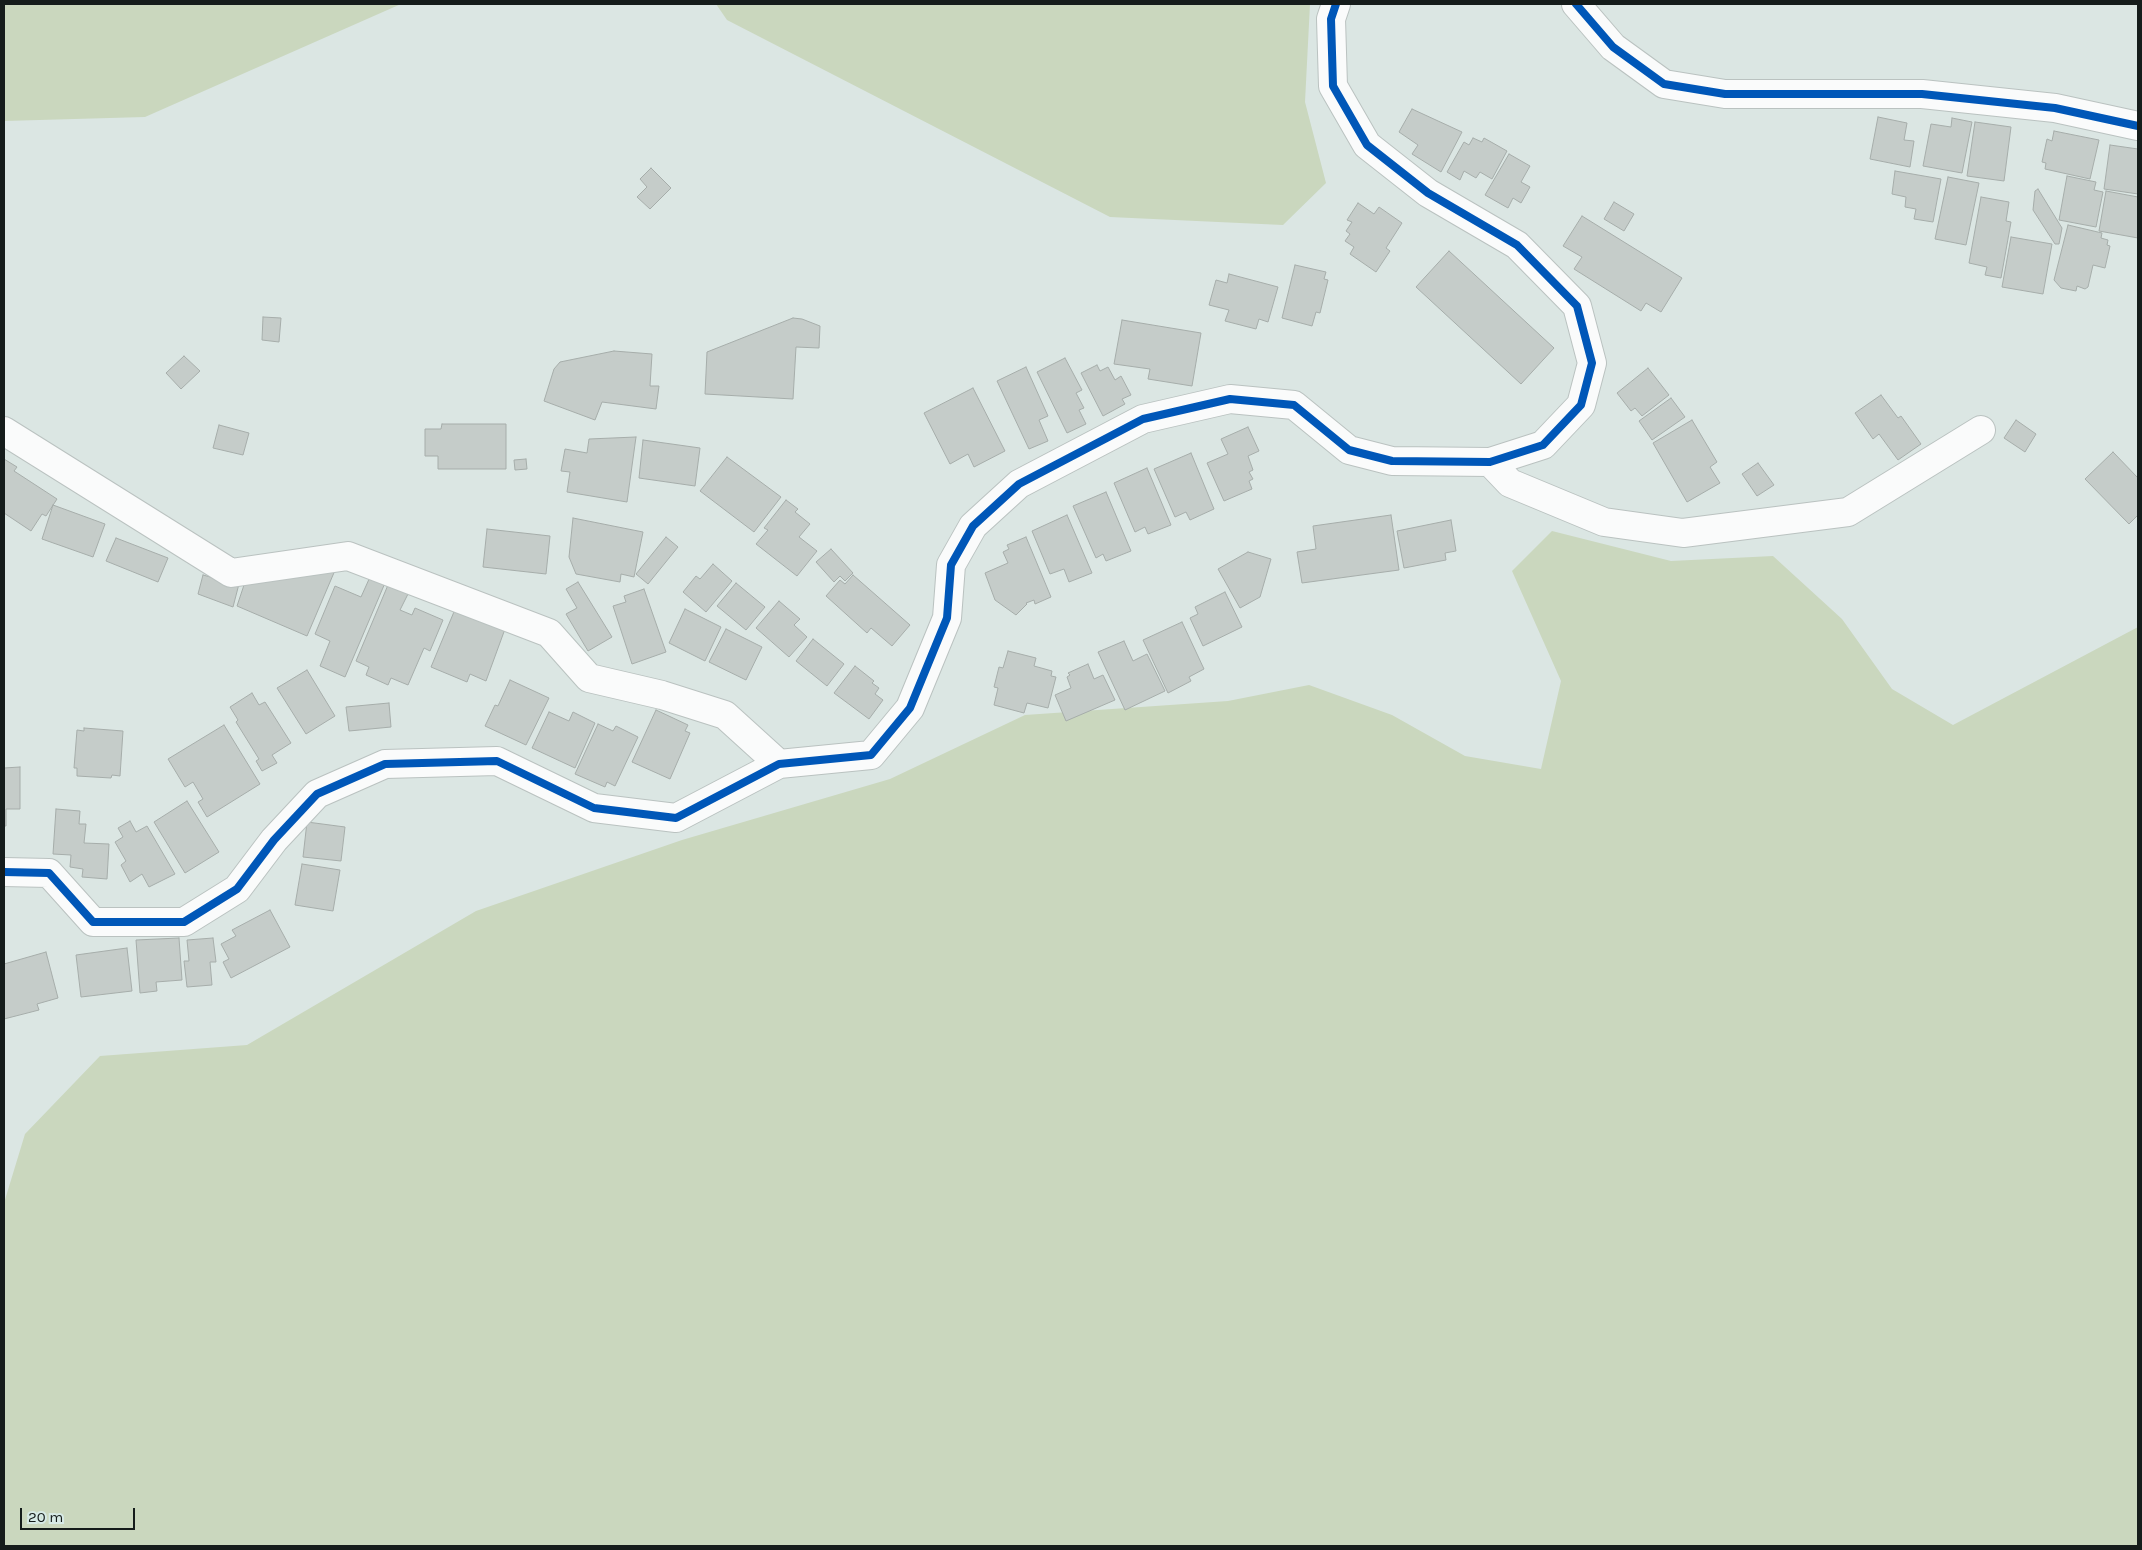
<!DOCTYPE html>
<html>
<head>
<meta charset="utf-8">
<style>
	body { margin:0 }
	#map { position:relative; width:2142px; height:1550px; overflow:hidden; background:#dbe6e3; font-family:Karla,sans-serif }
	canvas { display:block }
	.frame { position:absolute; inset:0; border:5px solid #151c1b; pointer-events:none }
	.scale { position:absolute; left:20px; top:1508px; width:115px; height:22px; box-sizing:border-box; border:2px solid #151c1b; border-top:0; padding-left:6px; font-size:15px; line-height:18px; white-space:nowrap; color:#151c1b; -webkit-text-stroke:4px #d7eae6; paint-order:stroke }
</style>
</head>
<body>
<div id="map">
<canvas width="2142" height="1550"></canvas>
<div class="frame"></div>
<div class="scale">20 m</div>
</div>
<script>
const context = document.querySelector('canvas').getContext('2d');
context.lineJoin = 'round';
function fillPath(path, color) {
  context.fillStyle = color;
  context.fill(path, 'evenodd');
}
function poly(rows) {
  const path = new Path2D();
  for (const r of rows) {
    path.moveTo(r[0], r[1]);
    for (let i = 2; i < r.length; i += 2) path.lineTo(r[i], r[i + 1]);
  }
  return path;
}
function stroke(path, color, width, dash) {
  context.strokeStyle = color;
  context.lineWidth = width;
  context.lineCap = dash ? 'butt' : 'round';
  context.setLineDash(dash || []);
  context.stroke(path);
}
fillPath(poly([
	[4,4,401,4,145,117,4,121],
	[716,4,1310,4,1305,102,1326,183,1283,225,1110,217,727,20],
	[1552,531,1671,561,1773,556,1842,619,1892,689,1953,725,2138,627,2138,1546,4,1546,4,1203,25,1134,100,1056,247,1045,476,911,682,840,890,779,1025,715,1228,701,1309,685,1392,715,1465,756,1541,769,1561,681,1512,571]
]), '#cad7be');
const building = poly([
	[1412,109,1462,132,1441,172,1412,154,1418,145,1399,132,1412,109],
	[1878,117,1907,123,1904,140,1914,141,1910,167,1870,159,1878,117],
	[1952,118,1972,122,1962,173,1923,166,1931,124,1951,127,1952,118],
	[1975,122,2011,127,2004,181,1967,176,1975,122],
	[2054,131,2099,140,2090,179,2045,169,2046,163,2042,162,2047,139,2052,141,2054,131],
	[1473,138,1482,142,1484,138,1507,151,1492,179,1480,172,1476,178,1464,171,1460,180,1447,172,1464,142,1469,145,1473,138],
	[2110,145,2138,149,2138,194,2104,189,2110,145],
	[1509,154,1530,166,1521,182,1530,187,1521,203,1513,198,1508,208,1485,195,1509,154],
	[651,168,671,188,650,209,637,197,647,187,640,179,651,168],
	[1895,171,1941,179,1933,222,1914,219,1916,209,1905,207,1906,197,1892,194,1895,171],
	[2067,176,2096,182,2094,190,2103,192,2096,227,2059,220,2067,176],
	[1948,177,1979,183,1966,245,1935,239,1948,177],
	[2038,189,2062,228,2059,244,2055,244,2033,210,2035,191,2038,189],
	[2106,191,2138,197,2138,238,2099,231,2106,191],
	[1981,197,2009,202,2006,221,2011,222,2001,278,1985,275,1987,267,1969,263,1981,197],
	[1614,202,1634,214,1624,231,1604,219,1614,202],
	[1358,203,1374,214,1379,207,1402,223,1386,248,1390,251,1376,272,1350,254,1354,247,1345,241,1350,234,1346,231,1352,222,1347,220,1358,203],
	[1582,216,1682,278,1661,312,1646,303,1641,311,1574,269,1582,257,1563,246,1582,216],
	[2068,225,2102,233,2101,238,2108,240,2107,245,2110,246,2105,268,2093,265,2088,287,2085,289,2077,286,2076,291,2061,288,2054,280,2068,225],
	[2011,237,2052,244,2043,294,2002,287,2011,237],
	[1449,251,1554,348,1521,384,1416,287,1449,251],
	[1295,265,1326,272,1324,279,1328,280,1320,313,1316,312,1312,326,1282,318,1295,265],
	[1229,274,1278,287,1268,322,1259,319,1256,329,1225,321,1229,310,1209,305,1216,280,1227,283,1229,274],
	[263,317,281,318,279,342,262,340,263,317],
	[793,318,802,319,820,326,819,348,796,347,793,399,705,394,707,352,793,318],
	[1122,320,1201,333,1192,386,1148,379,1150,369,1114,364,1122,320],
	[614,351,652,354,650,386,659,386,656,409,602,402,595,420,544,401,554,369,560,362,614,351],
	[184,356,200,371,181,389,166,373,184,356],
	[1065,358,1082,390,1076,393,1084,408,1079,410,1086,424,1067,433,1037,372,1065,358],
	[1097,365,1100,371,1108,367,1115,380,1121,376,1131,395,1122,399,1125,404,1103,416,1081,373,1097,365],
	[1026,367,1048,416,1039,420,1048,441,1029,449,997,381,1026,367],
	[1648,368,1669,395,1642,416,1635,408,1631,411,1617,393,1648,368],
	[973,388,1005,451,974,467,968,454,950,464,924,413,973,388],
	[1881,395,1898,418,1901,416,1921,444,1898,460,1879,434,1873,439,1855,413,1881,395],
	[1671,398,1685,417,1652,440,1639,421,1671,398],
	[1692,420,1717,462,1710,467,1720,483,1687,502,1653,443,1692,420],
	[2016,420,2036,434,2025,452,2004,438,2016,420],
	[442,424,506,424,506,469,438,469,438,456,425,456,425,429,441,429,442,424],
	[219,425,249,433,243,455,213,448,219,425],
	[1248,427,1259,451,1248,456,1253,470,1249,472,1253,479,1249,481,1252,489,1224,501,1207,463,1228,454,1221,439,1248,427],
	[636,437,627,502,567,492,570,472,561,471,565,449,587,453,589,439,636,437],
	[643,440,700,448,695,486,639,478,643,440],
	[2113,452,2138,478,2138,515,2129,524,2085,479,2113,452],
	[1191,453,1214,509,1190,520,1186,512,1175,517,1154,469,1191,453],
	[727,457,781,497,754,532,700,491,727,457],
	[4,459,17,467,14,471,57,499,46,516,42,514,31,531,4,513,4,459],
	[526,459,527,469,515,470,514,460,526,459],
	[1758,463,1774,485,1757,496,1742,474,1758,463],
	[1147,468,1171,525,1148,534,1145,527,1135,532,1114,483,1147,468],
	[1106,492,1131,551,1106,561,1103,554,1096,558,1073,506,1106,492],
	[786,500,798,509,795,512,810,524,799,537,817,551,797,576,756,544,768,530,764,528,786,500],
	[53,505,105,524,93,557,42,539,53,505],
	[1067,515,1092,573,1069,582,1064,569,1050,574,1032,531,1067,515],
	[1391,515,1399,570,1302,583,1297,552,1316,549,1313,526,1391,515],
	[573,518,643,532,634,577,621,574,620,582,576,574,569,557,573,518],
	[1451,520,1456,551,1445,553,1446,560,1404,568,1397,531,1451,520],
	[487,529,550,536,546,574,483,567,487,529],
	[666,537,678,547,648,584,636,574,666,537],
	[1026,537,1051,597,1035,604,1034,600,1026,603,1027,604,1016,615,995,600,985,573,1008,563,1003,552,1009,549,1007,545,1026,537],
	[116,538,168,558,158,582,106,561,116,538],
	[831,549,853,573,845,581,840,576,834,582,816,562,831,549],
	[1248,552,1271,559,1260,597,1240,608,1218,569,1248,552],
	[713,564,732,581,706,612,683,592,696,576,700,579,713,564],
	[336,568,307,636,237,606,247,576,336,568],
	[203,575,225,581,240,580,233,607,198,594,203,575],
	[853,575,910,625,892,646,871,628,867,633,826,596,840,580,845,584,853,575],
	[370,577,385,583,345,677,320,666,330,641,315,634,335,586,361,597,370,577],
	[578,582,612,637,588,651,566,614,577,608,566,589,578,582],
	[736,583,765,607,746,630,717,606,736,583],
	[388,585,408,594,400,610,412,615,415,608,443,620,430,651,424,648,408,685,391,678,388,685,366,675,369,667,356,661,388,585],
	[644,589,666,652,632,664,613,606,626,602,624,596,644,589],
	[1225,592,1242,627,1203,646,1190,618,1198,614,1195,607,1225,592],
	[779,601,800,619,794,625,807,637,789,657,756,628,779,601],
	[456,607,505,629,486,681,470,674,467,682,431,667,456,607],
	[685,609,721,627,705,661,669,643,685,609],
	[1182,622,1204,669,1189,677,1191,681,1168,693,1143,640,1182,622],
	[726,629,762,647,746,680,709,662,726,629],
	[813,639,844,664,827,686,796,661,813,639],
	[1124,641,1133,661,1147,654,1165,691,1125,710,1098,652,1124,641],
	[1008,651,1036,658,1034,666,1052,671,1051,676,1056,677,1048,708,1027,703,1024,713,994,705,998,688,994,687,999,667,1003,668,1008,651],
	[1088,664,1094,679,1103,675,1115,700,1066,721,1055,695,1071,688,1067,677,1070,675,1068,673,1088,664],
	[855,666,874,681,872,683,879,688,875,694,883,700,869,719,834,693,855,666],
	[307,670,335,716,306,734,277,688,307,670],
	[510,680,549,698,526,745,485,726,495,705,498,706,510,680],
	[252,693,259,705,265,702,291,743,272,755,277,763,262,771,256,761,259,759,236,722,238,720,230,707,252,693],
	[389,703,391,727,349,731,346,707,389,703],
	[656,710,688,725,685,731,690,733,670,779,632,762,656,710],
	[549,712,569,721,573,712,595,723,575,768,532,748,549,712],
	[598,724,613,731,616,726,638,737,615,786,607,782,605,787,575,774,598,724],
	[224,725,260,784,207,817,198,802,203,799,193,782,185,787,168,759,224,725],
	[84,728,123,731,120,776,112,775,111,778,77,776,77,768,74,768,77,730,84,731,84,728],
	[20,767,20,809,6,809,6,826,4,826,4,768,20,767],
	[187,801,219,852,185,873,154,822,187,801],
	[56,809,80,811,79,824,86,824,84,843,109,844,107,879,82,877,83,869,70,867,71,855,53,854,56,809],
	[130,821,136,832,147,826,175,874,149,887,142,874,130,882,121,865,126,861,115,842,123,837,118,828,130,821],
	[307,822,345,827,341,861,303,857,307,822],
	[302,864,340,870,333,911,295,905,302,864],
	[270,910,290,947,231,978,223,962,229,959,221,944,236,936,232,930,270,910],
	[179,938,182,980,156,982,157,991,140,993,136,940,179,938],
	[213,938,216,962,210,962,212,985,187,987,184,961,189,961,187,940,213,938],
	[127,948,132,991,81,997,76,955,127,948],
	[46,952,58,998,37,1004,39,1010,4,1019,4,964,46,952]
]);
fillPath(building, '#c5ccc9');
stroke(building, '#a6adaa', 1);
const minor = poly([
	[1576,4,1613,47,1664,84,1725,94,1922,94,2055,108,2138,126],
	[4,431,231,573,348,556,549,633,589,678,662,695,725,715,779,764],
	[1490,462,1510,483,1604,522,1683,533,1848,512,1981,430],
	[4,872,49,873,93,922,184,922,237,889,274,840,317,794,385,764,497,761,594,808,676,818,779,764,871,755,910,708,947,618,951,565,973,526,1019,484,1143,419,1230,399,1294,405,1349,450,1392,461,1490,462,1543,445,1581,405,1592,363,1577,306,1517,245,1428,193,1367,145,1333,86,1331,19,1336,4]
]);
stroke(minor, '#bac2c0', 30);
stroke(minor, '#fafbfb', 28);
stroke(poly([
	[1576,4,1613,47,1664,84,1725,94,1922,94,2055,108,2138,126],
	[4,872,49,873,93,922,184,922,237,889,274,840,317,794,385,764,497,761,594,808,676,818,779,764,871,755,910,708,947,618,951,565,973,526,1019,484,1143,419,1230,399,1294,405,1349,450,1392,461,1490,462,1543,445,1581,405,1592,363,1577,306,1517,245,1428,193,1367,145,1333,86,1331,19,1336,4]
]), '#0057b8', 8);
</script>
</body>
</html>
